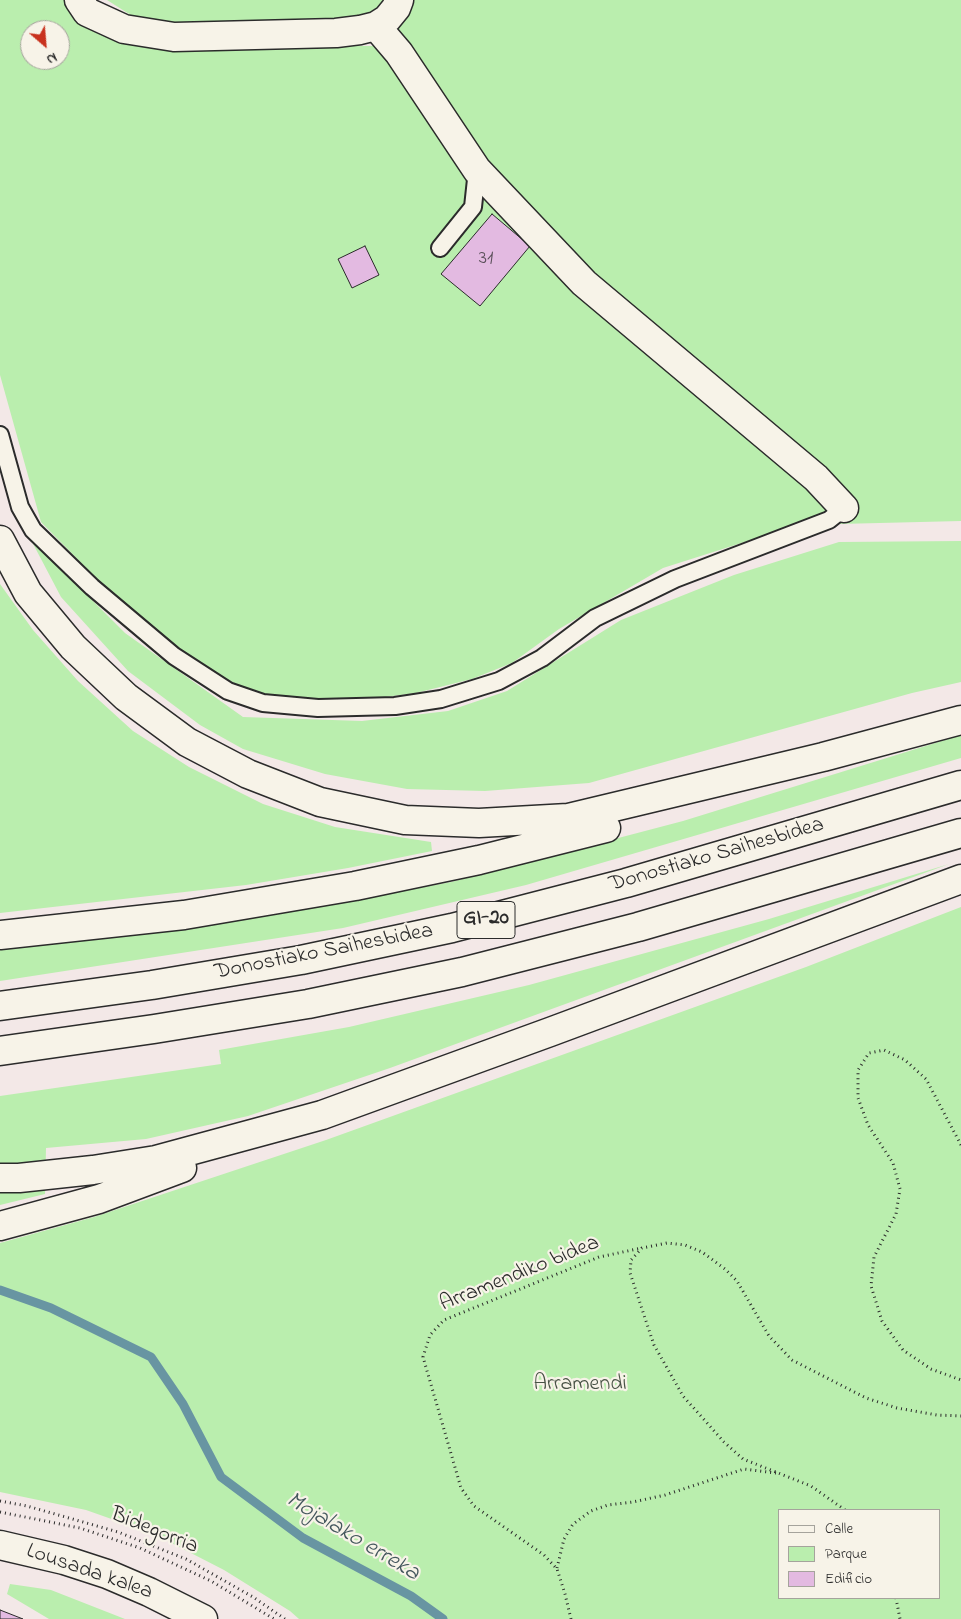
<!DOCTYPE html>
<html>
<head>
<meta charset="utf-8">
<style>
	body { margin:0 }
	#map { position:relative; width:961px; height:1619px; overflow:hidden; background:#f3e8e7; font-family:"Indie Flower",sans-serif }
	canvas { display:block }
	.legend { position:absolute; left:778px; top:1509px; width:162px; height:90px; box-sizing:border-box; background:#f7f3e8; border:1px solid #a5a39c; margin:0; padding:6px 9px; list-style:none; font-size:15px; color:#2b2b2b }
	.legend li { display:flex; align-items:center; gap:10px; height:25px }
	.legend b { width:25px; border:1px solid #a5a39c }
	.north { position:absolute; left:20px; top:20px; width:50px; height:50px; box-sizing:border-box; background:#f7f3e8; border:1px solid #a5a39c; border-radius:50%; rotate:153deg; font-size:14px; font-weight:700; line-height:20px; text-align:center; color:#2b2b2b }
	.north::after { content:''; display:block; margin:auto; width:18px; height:22px; background:#c8321e; clip-path:polygon(50% 0,100% 100%,50% 72%,0 100%) }
</style>
</head>
<body>
<div id="map">
<canvas width="961" height="1619"></canvas>
<ul class="legend">
<li><b style="height:6px;background:#f7f3e8"></b>Calle</li>
<li><b style="height:14px;background:#baeeae"></b>Parque</li>
<li><b style="height:14px;background:#e3bae1"></b>Edificio</li>
</ul>
<div class="north">N</div>
</div>
<script>
const context = document.querySelector('canvas').getContext('2d');
context.lineJoin = 'round';
function fillPath(path, color) {
  context.fillStyle = color;
  context.fill(path, 'evenodd');
}
function poly(rows) {
  const path = new Path2D();
  for (const r of rows) {
    path.moveTo(r[0], r[1]);
    for (let i = 2; i < r.length; i += 2) path.lineTo(r[i], r[i + 1]);
  }
  return path;
}
function stroke(path, color, width, dash) {
  context.strokeStyle = color;
  context.lineWidth = width;
  context.lineCap = dash ? 'butt' : 'round';
  context.setLineDash(dash || []);
  context.stroke(path);
}
function drawText(font, color, halo, rows, align = 'center') {
  context.font = font + ' "Indie Flower",sans-serif';
  context.lineWidth = 4.5;
  context.setLineDash([]);
  context.textBaseline = 'middle';
  context.strokeStyle = halo;
  context.fillStyle = color;
  for (const [text, x, y, turn = 0] of rows) {
    context.save();
    context.translate(x, y);
    context.rotate((+turn || 0) * Math.PI / 180);
    context.textAlign = isNaN(turn) ? turn : align;
    if (halo) context.strokeText(text, 0, 0);
    context.fillText(text, 0, 0);
    context.restore();
  }
}
fillPath(poly([
	[0,0,70,0,146,43,372,46,402,20,410,0,961,0,961,521,798,525,663,568,559,629,512,663,472,679,416,693,377,698,288,699,255,693,220,676,146,629,41,522,0,375],
	[30,30,60,30,60,60,30,60],
	[107,0,388,0,361,23,197,27,137,19],
	[30,538,125,633,243,717,362,721,448,711,507,691,621,620,734,575,839,542,961,541,961,682,912,693,589,783,485,791,407,789,325,774,243,749,200,725,128,671,61,597],
	[0,584,33,630,78,681,133,731,189,767,263,804,335,827,431,842,432,851,348,868,246,885,0,913],
	[961,735,961,758,526,885,343,928,0,981,0,947,87,938,296,911,451,882,683,821],
	[949,864,390,1068,248,1116,146,1139,46,1148,45,1194,0,1205,0,1096,221,1064,219,1050,349,1027,529,985,769,919],
	[961,907,961,1619,299,1619,290,1611,224,1570,154,1534,86,1510,0,1492,0,1243,94,1217,326,1140,806,967],
	[780,1510,940,1510,940,1598,780,1598],
	[10,1584,51,1590,125,1619,49,1619,7,1594]
]), '#baeeae');
stroke(poly([
	[0,1290,51,1308,151,1357,183,1404,221,1477,303,1538,411,1596,443,1619]
]), '#6895a2', 9);
const building = poly([
	[492,214,530,246,480,306,441,274,492,214],
	[365,246,379,275,352,288,338,259,365,246],
	[0,1610,23,1619,0,1619,0,1610]
]);
fillPath(building, '#e3bae1');
stroke(building, '#2b2b2b', 1);
const lane = poly([
	[440,248,473,207,477,170],
	[0,435,20,507,33,530,92,587,174,656,228,691,263,703,318,708,395,706,441,699,499,681,542,658,595,618,675,579,829,520,844,508]
]);
const street = poly([
	[79,0,87,12,124,29,174,37,336,33,360,30,376,26,387,19,396,8,399,0],
	[376,26,399,53,477,170,584,283,816,478,844,508],
	[0,1545,64,1560,107,1574,149,1592,203,1619]
]);
const highway = poly([
	[0,540,28,593,73,647,126,697,187,742,248,774,320,802,405,820,479,823,568,818,823,757,961,720],
	[0,935,184,915,355,886,479,860,606,828],
	[0,1006,152,985,301,960,452,928,626,883,961,785],
	[0,1051,154,1029,308,1004,462,972,638,927,961,833],
	[0,1178,19,1178,93,1170,156,1160,322,1115,550,1032,961,879],
	[0,1226,99,1199,182,1168]
]);
stroke(lane, '#2b2b2b', 20);
stroke(street, '#2b2b2b', 31);
stroke(highway, '#2b2b2b', 31);
stroke(poly([
	[961,1145,926,1079,905,1060,884,1050,869,1053,858,1070,858,1098,868,1125,893,1163,900,1189,896,1214,874,1257,871,1286,882,1321,903,1350,931,1369,961,1380],
	[0,1501,27,1506,118,1532,186,1559,253,1597,285,1619],
	[845,1510,811,1486,743,1459,724,1442,683,1396,654,1345,630,1273,631,1260,642,1248,667,1243,685,1245,702,1252,725,1269,737,1281,769,1336,792,1360,866,1398,897,1408,937,1415,961,1416],
	[0,1512,80,1528,140,1548,211,1581,274,1619],
	[557,1568,564,1539,573,1524,591,1511,608,1505,633,1502,665,1495,744,1469,776,1473],
	[896,1598,900,1619],
	[571,1619,565,1594,557,1569,544,1555,474,1506,461,1488,423,1357,430,1335,444,1320,599,1257,642,1248]
]), '#2b2b2b', 3, [1, 4]);
stroke(lane, '#f7f3e8', 16);
stroke(street, '#f7f3e8', 28);
stroke(highway, '#f7f3e8', 28);
drawText('20px', '#594f58', null, [
	["31",486,260]
]);
for (const [x, y, w] of [
	[486,920,58]
]) {
  const box = new Path2D();
  box.roundRect(x - w / 2, y - 18.5, w, 37, 4);
  context.fillStyle = '#f7f3e8';
  context.fill(box);
  stroke(box, '#2b2b2b', 1);
}
drawText('bold 21px', '#2b2b2b', null, [
	["GI-20",486,920]
]);
drawText('22px', '#2b2b2b', '#f7f3e8', [
	["Donostiako Saihesbidea",717,856,-16],
	["Donostiako Saihesbidea",324,953,-11],
	["Arramendiko bidea",520,1275,-22],
	["Bidegorria",154,1532,22],
	["Lousada kalea",89,1573,19]
]);
drawText('22px', '#485245', '#f7f3e8', [
	["Arramendi",580,1385]
]);
drawText('italic 24px', '#44575d', '#f7f3e8', [
	["Mojalako erreka",352,1538,31]
]);
</script>
</body>
</html>
